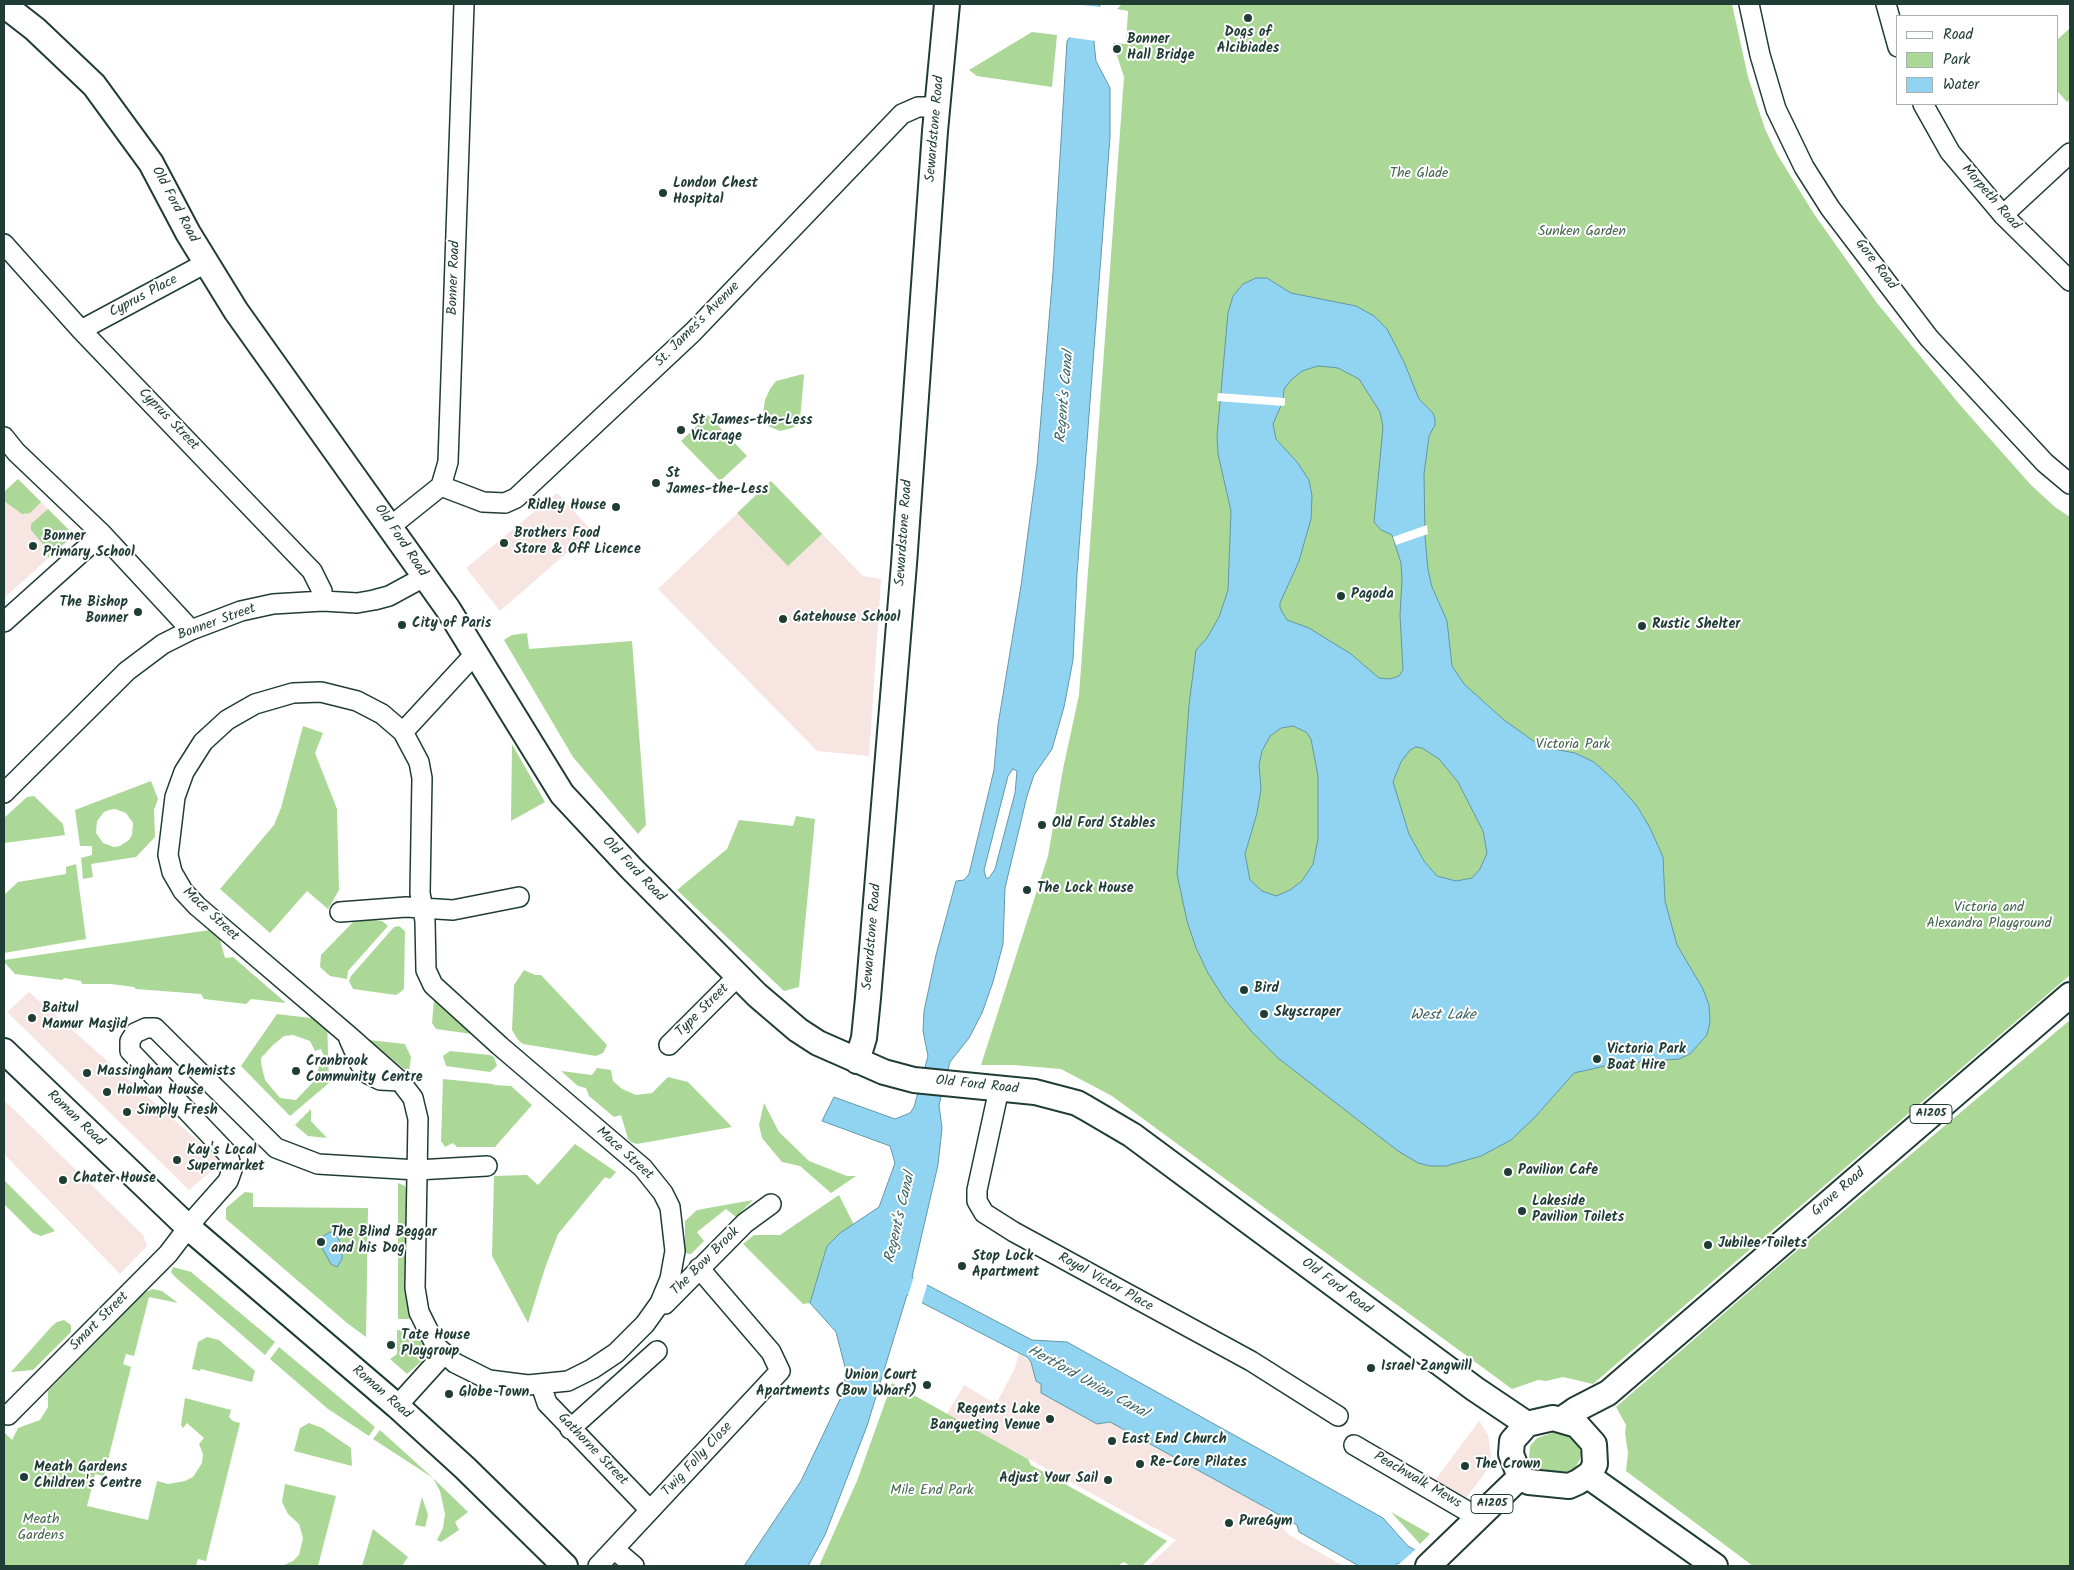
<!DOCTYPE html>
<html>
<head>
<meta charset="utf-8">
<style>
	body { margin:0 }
	#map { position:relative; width:2074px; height:1570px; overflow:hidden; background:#fff; font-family:Kalam,sans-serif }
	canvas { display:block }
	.frame { position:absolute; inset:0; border:5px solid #1f3d34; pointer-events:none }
	.legend { position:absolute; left:1896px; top:15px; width:162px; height:90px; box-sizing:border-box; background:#fff; border:1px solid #a5b1ae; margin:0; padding:6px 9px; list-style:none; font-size:15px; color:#1f3d34 }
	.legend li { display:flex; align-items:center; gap:10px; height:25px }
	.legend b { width:25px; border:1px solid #a5b1ae }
</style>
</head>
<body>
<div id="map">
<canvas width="2074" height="1570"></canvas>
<div class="frame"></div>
<ul class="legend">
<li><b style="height:6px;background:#fff"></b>Road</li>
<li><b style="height:14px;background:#abd896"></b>Park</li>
<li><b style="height:14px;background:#90d4f2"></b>Water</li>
</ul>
</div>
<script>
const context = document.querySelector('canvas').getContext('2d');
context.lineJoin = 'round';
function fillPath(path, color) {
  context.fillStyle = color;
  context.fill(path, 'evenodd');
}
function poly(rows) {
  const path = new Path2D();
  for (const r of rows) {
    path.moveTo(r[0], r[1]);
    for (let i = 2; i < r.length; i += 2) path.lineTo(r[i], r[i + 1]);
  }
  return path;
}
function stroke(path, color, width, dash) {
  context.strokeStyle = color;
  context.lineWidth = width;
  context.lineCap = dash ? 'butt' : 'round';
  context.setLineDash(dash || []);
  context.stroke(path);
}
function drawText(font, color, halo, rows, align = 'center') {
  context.font = font + ' Kalam,sans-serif';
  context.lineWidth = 4;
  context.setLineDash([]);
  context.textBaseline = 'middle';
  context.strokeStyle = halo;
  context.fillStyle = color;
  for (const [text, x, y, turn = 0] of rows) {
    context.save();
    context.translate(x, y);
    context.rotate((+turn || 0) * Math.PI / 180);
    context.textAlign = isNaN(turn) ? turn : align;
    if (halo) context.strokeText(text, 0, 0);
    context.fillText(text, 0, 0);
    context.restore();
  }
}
fillPath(poly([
	[18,479,74,535,4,598,4,492],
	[771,481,863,576,881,579,869,756,817,751,658,589],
	[557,493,592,531,500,611,466,568],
	[29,992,222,1162,189,1190,7,1012],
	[4,1100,143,1235,147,1246,120,1274,4,1154],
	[1019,1353,1031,1362,1041,1384,1097,1424,1110,1422,1265,1507,1289,1535,1344,1566,1148,1566,1176,1540,947,1414,964,1385,996,1404,1015,1368],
	[1479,1421,1488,1435,1491,1456,1487,1470,1464,1501,1433,1483]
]), '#f7e5e2');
fillPath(poly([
	[1122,4,1732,4,1748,77,1765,129,1777,154,1814,214,1877,303,1960,405,2031,485,2055,507,2070,517,2070,975,1593,1384,1563,1377,1546,1381,1538,1380,1512,1389,1112,1096,1061,1069,1013,1065,981,1065,1048,856,1063,769,1079,695,1124,77,1113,43,1126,44,1128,11,1117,9],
	[2070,28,2070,99,2067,102,2058,92,2058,39],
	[1032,32,1057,35,1052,87,977,76,969,70],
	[803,374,804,376,800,419,797,425,792,428,780,431,768,426,763,419,763,413,765,400,770,389,776,381],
	[708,415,747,456,720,481,681,441],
	[18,479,41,502,30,513,22,514,4,501,4,492],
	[771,481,822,534,788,566,737,513],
	[48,509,74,535,48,558,48,550,31,530,31,524],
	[527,633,529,649,632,641,646,825,638,834,573,757,504,640,512,635],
	[303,726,323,733,315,753,337,809,339,890,328,909,307,891,270,933,220,889,274,825,281,808],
	[512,744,545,802,511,821],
	[151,781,158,799,154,810,155,837,136,857,91,864,93,877,83,879,81,858,92,855,92,846,80,846,75,810],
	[109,810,115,809,126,813,133,823,132,835,129,840,120,846,114,847,103,843,96,833,97,821,104,812],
	[34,796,63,824,65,835,4,843,4,818,27,797],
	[796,816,815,819,799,987,784,991,677,890,727,849,739,820,793,826],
	[76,864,86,939,4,953,4,895,18,882,66,874,66,867],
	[361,919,382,921,388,926,348,971,347,979,330,976,320,967,321,955,355,920],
	[399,926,405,931,404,988,402,991,396,995,353,989,349,981,351,976,394,927],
	[217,929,225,958,233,957,286,1003,251,999,246,1004,204,999,201,994,136,989,134,987,111,984,82,984,81,981,64,978,62,980,15,974,4,962,4,960],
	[524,970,535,975,541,975,607,1045,603,1053,596,1056,523,1044,518,1040,512,1030,514,985],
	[434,1000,472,1034,436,1029,432,1023],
	[277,1014,327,1020,329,1083,290,1116,241,1066],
	[293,1035,310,1041,315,1051,321,1049,328,1066,322,1068,320,1064,314,1081,296,1100,280,1098,265,1080,261,1063,261,1058,273,1045,284,1036],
	[2070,1020,2070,1566,1753,1566,1626,1471,1628,1453,1625,1433,1626,1425,1616,1407,1775,1269],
	[369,1040,405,1044,411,1057,409,1073],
	[450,1051,490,1055,494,1057,497,1066,490,1072,446,1066,443,1056],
	[597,1068,611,1070,613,1081,622,1089,636,1095,652,1093,668,1077,688,1082,732,1127,637,1144,631,1142,628,1139,621,1115,614,1117,589,1096,586,1088,578,1086,561,1071,592,1075],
	[443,1079,493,1084,495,1087,494,1085,511,1086,532,1105,495,1147,457,1147,453,1143,445,1147,441,1141],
	[764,1103,779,1132,809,1161,847,1176,856,1176,831,1193,800,1166,782,1162,762,1138,759,1125],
	[311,1109,311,1121,327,1138,308,1136,295,1125],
	[575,1144,616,1172,610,1179,605,1177,558,1234,545,1268,528,1323,492,1256,494,1176,527,1175,538,1185],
	[4,1180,55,1231,41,1236,33,1233,4,1204],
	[398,1183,405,1186,408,1196,412,1319,398,1319],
	[245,1192,253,1193,253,1207,368,1208,366,1337,347,1323,226,1219,226,1208],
	[839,1195,854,1225,840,1233,827,1246,810,1303,803,1304,743,1244,754,1235,780,1235],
	[753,1200,736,1217,726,1209,697,1232,704,1241,691,1254,685,1253,685,1221,697,1210],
	[173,1267,191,1272,275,1342,265,1355,174,1276,171,1272],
	[153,1289,162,1291,178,1303,149,1297,134,1356,126,1354,123,1364,131,1367,104,1476,95,1474,87,1506,148,1520,157,1481,168,1484,185,1481,193,1477,202,1463,203,1454,199,1444,204,1438,187,1423,183,1428,181,1425,185,1398,231,1410,229,1417,233,1421,240,1423,206,1561,198,1559,196,1566,4,1566,4,1432,12,1440,18,1428,40,1420,48,1407,48,1391,145,1292],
	[64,1320,71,1325,71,1332,33,1370,11,1372,52,1326,57,1322],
	[397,1330,417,1330,425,1346,422,1361,407,1374,390,1359,397,1354],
	[207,1337,219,1340,255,1371,252,1382,201,1369,200,1371,192,1369,198,1342],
	[279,1347,375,1427,369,1436,328,1409,270,1359],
	[892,1383,1028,1459,1031,1465,1167,1541,1142,1566,1130,1566,1124,1562,1117,1566,819,1566,857,1481],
	[309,1423,322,1428,351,1448,352,1466,294,1451,300,1428],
	[380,1430,433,1478,468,1512,455,1522,459,1530,441,1542,437,1540,443,1528,445,1514,440,1491,433,1478,373,1439],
	[1555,1432,1568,1434,1577,1442,1581,1453,1580,1459,1575,1468,1569,1471,1556,1474,1541,1472,1536,1468,1529,1457,1530,1446,1537,1438],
	[285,1484,336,1496,318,1566,282,1566,293,1561,299,1555,303,1538,299,1524,288,1514,282,1502],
	[422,1497,428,1515,425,1527,415,1525],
	[1391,1512,1430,1534,1420,1544],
	[373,1529,408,1557,402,1566,362,1566]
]), '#abd896');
const water = poly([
	[1074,4,1100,4,1094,42,1096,61,1110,88,1110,137,1077,574,1073,660,1064,707,1052,749,1034,775,1027,796,1005,888,1003,944,993,982,982,1013,969,1038,950,1062,939,1105,942,1128,938,1165,912,1277,1032,1340,1067,1342,1383,1518,1408,1546,1444,1566,1403,1566,1398,1563,1395,1566,1359,1566,1299,1532,1297,1525,1265,1507,1110,1422,1097,1424,1041,1393,1041,1384,1036,1381,1031,1362,1027,1357,907,1295,867,1426,825,1535,808,1566,744,1566,801,1481,843,1393,846,1371,836,1332,810,1303,827,1246,840,1233,879,1207,895,1163,890,1146,822,1121,834,1097,895,1119,910,1113,914,1107,928,1056,923,1031,924,1011,936,955,956,881,964,880,969,874,994,770,998,725,1021,586,1037,465,1053,272,1067,41,1070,37,1074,4],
	[1013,769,1017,771,1015,793,995,869,989,878,986,878,984,870,1008,776,1013,769],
	[1256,278,1267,278,1291,293,1356,306,1374,316,1387,329,1404,362,1419,399,1433,413,1435,419,1435,425,1429,436,1424,474,1425,537,1428,570,1432,587,1447,621,1452,666,1464,684,1504,720,1542,747,1575,753,1594,762,1616,782,1637,806,1650,828,1663,857,1665,901,1677,945,1703,989,1709,1005,1710,1022,1707,1035,1690,1054,1679,1059,1614,1064,1574,1073,1536,1116,1511,1140,1481,1156,1446,1166,1430,1166,1418,1163,1398,1151,1278,1058,1252,1032,1225,1000,1208,973,1196,948,1187,921,1177,874,1189,705,1196,650,1207,638,1219,617,1228,590,1231,511,1218,454,1217,436,1228,313,1233,296,1243,284,1256,278],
	[1318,366,1338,368,1359,379,1380,412,1383,427,1374,522,1381,530,1392,535,1401,563,1402,580,1400,615,1403,670,1399,676,1390,679,1379,678,1351,654,1309,628,1287,620,1280,608,1280,603,1299,561,1311,519,1312,496,1309,480,1297,462,1276,439,1273,424,1283,401,1284,389,1290,381,1302,371,1318,366],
	[1293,726,1306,732,1311,739,1318,776,1318,839,1313,864,1302,881,1290,890,1276,896,1262,891,1250,880,1245,854,1257,813,1261,789,1259,765,1262,751,1270,736,1281,728,1293,726],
	[1416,747,1422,748,1439,759,1458,782,1483,831,1487,853,1480,869,1472,878,1456,881,1437,876,1424,861,1409,834,1393,782,1401,762,1410,750,1416,747],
	[330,1232,337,1236,342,1246,342,1259,337,1267,331,1264,321,1246,322,1237,330,1232]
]);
fillPath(water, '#90d4f2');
stroke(water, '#6398a6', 1);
fillPath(poly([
	[1072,4,1101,7,1096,41,1067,37],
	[1218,393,1285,398,1285,404,1284,406,1217,401],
	[1427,525,1428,534,1396,545,1393,537],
	[916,1270,915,1276,928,1282,921,1305,909,1299,906,1302],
	[1417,1548,1445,1564,1447,1566,1397,1566]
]), '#fff');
const minor = poly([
	[1749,4,1760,55,1776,109,1804,167,1830,208,1929,338,2045,463,2070,484],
	[1886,4,1898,47],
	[1923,104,1950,152,2003,215,2070,281],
	[2003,215,2070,153],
	[4,244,81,330,312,571,322,591,323,601],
	[81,330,206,263],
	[4,437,16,452,102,534,191,630],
	[441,486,483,502,505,503,516,498,693,332,902,114,918,107,937,107],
	[391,526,441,486,448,462,464,4],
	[4,622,102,534],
	[321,692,357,701,382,714,403,732,419,762,422,778,420,893,425,921,426,970,433,985,500,1046,643,1168,663,1193,670,1207,675,1251,670,1279,660,1303,645,1324,616,1353,592,1369,568,1381,528,1385,489,1380,455,1363,436,1346,419,1312,415,1288,418,1119,413,1098,400,1081,348,1035,197,906,183,891,172,872,168,855,175,797,184,772,203,742,227,720,255,704,293,693,321,692],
	[403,732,474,655],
	[4,793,127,671,163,644,191,630,241,611,273,604,323,601,357,603,374,600,389,596,424,577],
	[340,912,406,907,453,910,519,897],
	[349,1039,360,1064,368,1074,380,1080,400,1081],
	[669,1045,738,976],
	[999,1089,977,1190,977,1201,984,1213,1014,1232,1251,1361,1338,1416],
	[665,1304,745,1223,771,1204],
	[541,1385,547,1403,650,1510],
	[397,1406,444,1354],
	[8,1415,168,1254,197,1216,228,1181,232,1170,228,1154,130,1051,130,1041,135,1033,146,1028,155,1028,276,1148,318,1164,417,1170,487,1166],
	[570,1429,657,1351],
	[1354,1445,1479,1518],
	[614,1549,634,1566],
	[598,1566,780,1371,771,1352,699,1268]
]);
const major = poly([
	[4,5,35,29,94,85,151,163,188,233,236,311,448,609,562,794,631,868,757,995,798,1030,818,1043,884,1072,914,1080,1035,1092,1077,1103,1086,1108,1132,1135,1475,1389,1527,1424],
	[4,1051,189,1228,397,1406,465,1468,565,1566],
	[857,1061,864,1038,868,998,904,564,935,131,947,4],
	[1553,1418,1577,1425,1594,1444,1595,1464,1591,1473,1578,1482,1569,1486,1529,1482,1520,1477,1511,1454,1512,1441,1527,1424,1553,1418],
	[1562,1419,1575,1410,1608,1393,2070,995],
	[1588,1476,1715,1566],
	[1428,1566,1520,1477]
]);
stroke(minor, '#1f3d34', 22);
stroke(major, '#1f3d34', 28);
stroke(minor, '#fff', 19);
stroke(major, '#fff', 24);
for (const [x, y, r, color] of [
	[1248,18,5,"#1f3d34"],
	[1117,49,5,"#1f3d34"],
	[663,193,5,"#1f3d34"],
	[681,430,5,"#1f3d34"],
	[656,483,5,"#1f3d34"],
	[616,507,5,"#1f3d34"],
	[504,543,5,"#1f3d34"],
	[33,546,5,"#1f3d34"],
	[1341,596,5,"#1f3d34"],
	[138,612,5,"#1f3d34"],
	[783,619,5,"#1f3d34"],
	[402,625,5,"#1f3d34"],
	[1642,626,5,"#1f3d34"],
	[1042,825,5,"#1f3d34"],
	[1027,890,5,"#1f3d34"],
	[1244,990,5,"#1f3d34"],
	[1264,1014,5,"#1f3d34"],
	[32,1018,5,"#1f3d34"],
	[1597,1059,5,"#1f3d34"],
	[296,1071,5,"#1f3d34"],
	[87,1073,5,"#1f3d34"],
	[107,1092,5,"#1f3d34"],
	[127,1112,5,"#1f3d34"],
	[177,1160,5,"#1f3d34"],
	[1508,1172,5,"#1f3d34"],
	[63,1180,5,"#1f3d34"],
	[1522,1211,5,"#1f3d34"],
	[321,1242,5,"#1f3d34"],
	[1708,1245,5,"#1f3d34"],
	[962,1266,5,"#1f3d34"],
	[391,1345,5,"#1f3d34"],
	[1371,1368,5,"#1f3d34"],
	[927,1385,5,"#1f3d34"],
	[449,1394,5,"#1f3d34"],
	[1050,1419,5,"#1f3d34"],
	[1112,1441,5,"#1f3d34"],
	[1140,1464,5,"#1f3d34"],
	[1465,1466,5,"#1f3d34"],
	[24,1477,5,"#1f3d34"],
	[1108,1480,5,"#1f3d34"],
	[1229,1523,5,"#1f3d34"]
]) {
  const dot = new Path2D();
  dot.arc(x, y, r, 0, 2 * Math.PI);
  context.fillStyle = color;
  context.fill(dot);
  stroke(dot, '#fff', 2);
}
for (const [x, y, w] of [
	[1931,1114,42],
	[1492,1504,42]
]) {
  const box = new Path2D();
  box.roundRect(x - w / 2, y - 9.5, w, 19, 4);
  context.fillStyle = '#fff';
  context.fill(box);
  stroke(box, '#1f3d34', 1);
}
drawText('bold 12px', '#1f3d34', null, [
	["A1205",1931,1114],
	["A1205",1492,1504]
]);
drawText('bold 14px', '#1f3d34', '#fff', [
	["Dogs of",1248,34,"center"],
	["Alcibiades",1248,50,"center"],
	["Bonner",1127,41],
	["Hall Bridge",1127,57],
	["London Chest",673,185],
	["Hospital",673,201],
	["St James-the-Less",691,422],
	["Vicarage",691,438],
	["St",666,475],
	["James-the-Less",666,491],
	["Ridley House",606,507,"right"],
	["Brothers Food",514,535],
	["Store & Off Licence",514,551],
	["Bonner",43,538],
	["Primary School",43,554],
	["Pagoda",1351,596],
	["The Bishop",128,604,"right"],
	["Bonner",128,620,"right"],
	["Gatehouse School",793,619],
	["City of Paris",412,625],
	["Rustic Shelter",1652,626],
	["Old Ford Stables",1052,825],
	["The Lock House",1037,890],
	["Bird",1254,990],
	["Baitul",42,1010],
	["Mamur Masjid",42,1026],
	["Skyscraper",1274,1014],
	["Victoria Park",1607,1051],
	["Boat Hire",1607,1067],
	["Cranbrook",306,1063],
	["Community Centre",306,1079],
	["Massingham Chemists",97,1073],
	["Holman House",117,1092],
	["Simply Fresh",137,1112],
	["Kay's Local",187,1152],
	["Supermarket",187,1168],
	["Pavilion Cafe",1518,1172],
	["Chater House",73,1180],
	["Lakeside",1532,1203],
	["Pavilion Toilets",1532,1219],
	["The Blind Beggar",331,1234],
	["and his Dog",331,1250],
	["Jubilee Toilets",1718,1245],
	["Stop Lock",972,1258],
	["Apartment",972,1274],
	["Tate House",401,1337],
	["Playgroup",401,1353],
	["Israel Zangwill",1381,1368],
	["Union Court",917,1377,"right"],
	["Apartments (Bow Wharf)",917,1393,"right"],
	["Globe Town",459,1394],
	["Regents Lake",1040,1411,"right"],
	["Banqueting Venue",1040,1427,"right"],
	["East End Church",1122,1441],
	["Re-Core Pilates",1150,1464],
	["The Crown",1475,1466],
	["Meath Gardens",34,1469],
	["Children's Centre",34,1485],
	["Adjust Your Sail",1098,1480,"right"],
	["PureGym",1239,1523]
], 'left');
drawText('14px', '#1f3d34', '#fff', [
	["Sewardstone Road",936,129,-85],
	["Morpeth Road",1990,198,49],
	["Old Ford Road",174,205,62],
	["Gore Road",1875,265,53],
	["Bonner Road",455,278,-88],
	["Cyprus Place",144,297,-28],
	["St. James's Avenue",698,325,-45],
	["Cyprus Street",168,420,46],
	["Sewardstone Road",905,533,-86],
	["Old Ford Road",400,541,56],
	["Bonner Street",217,623,-20],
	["Old Ford Road",633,870,46],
	["Mace Street",210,915,43],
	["Sewardstone Road",873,937,-85],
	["Type Street",703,1011,-45],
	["Old Ford Road",977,1086,6],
	["Roman Road",75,1119,44],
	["Mace Street",624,1154,42],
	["Grove Road",1839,1193,-41],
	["The Bow Brook",706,1262,-45],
	["Royal Victor Place",1105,1283,29],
	["Old Ford Road",1336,1287,37],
	["Smart Street",100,1322,-45],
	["Roman Road",381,1393,41],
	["Gathorne Street",592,1450,46],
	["Twig Folly Close",698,1460,-47],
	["Peachwalk Mews",1417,1481,30]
]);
drawText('14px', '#42644c', '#fff', [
	["The Glade",1419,175],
	["Sunken Garden",1582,233],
	["Victoria Park",1573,746],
	["Victoria and",1989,909],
	["Alexandra Playground",1989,925],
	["Mile End Park",932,1492],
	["Meath",41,1521],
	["Gardens",41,1537]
]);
drawText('italic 15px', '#3b6364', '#fff', [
	["Regent's Canal",1066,397,-85],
	["West Lake",1443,1016],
	["Regent's Canal",901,1218,-77],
	["Hertford Union Canal",1087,1383,29]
]);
</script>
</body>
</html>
